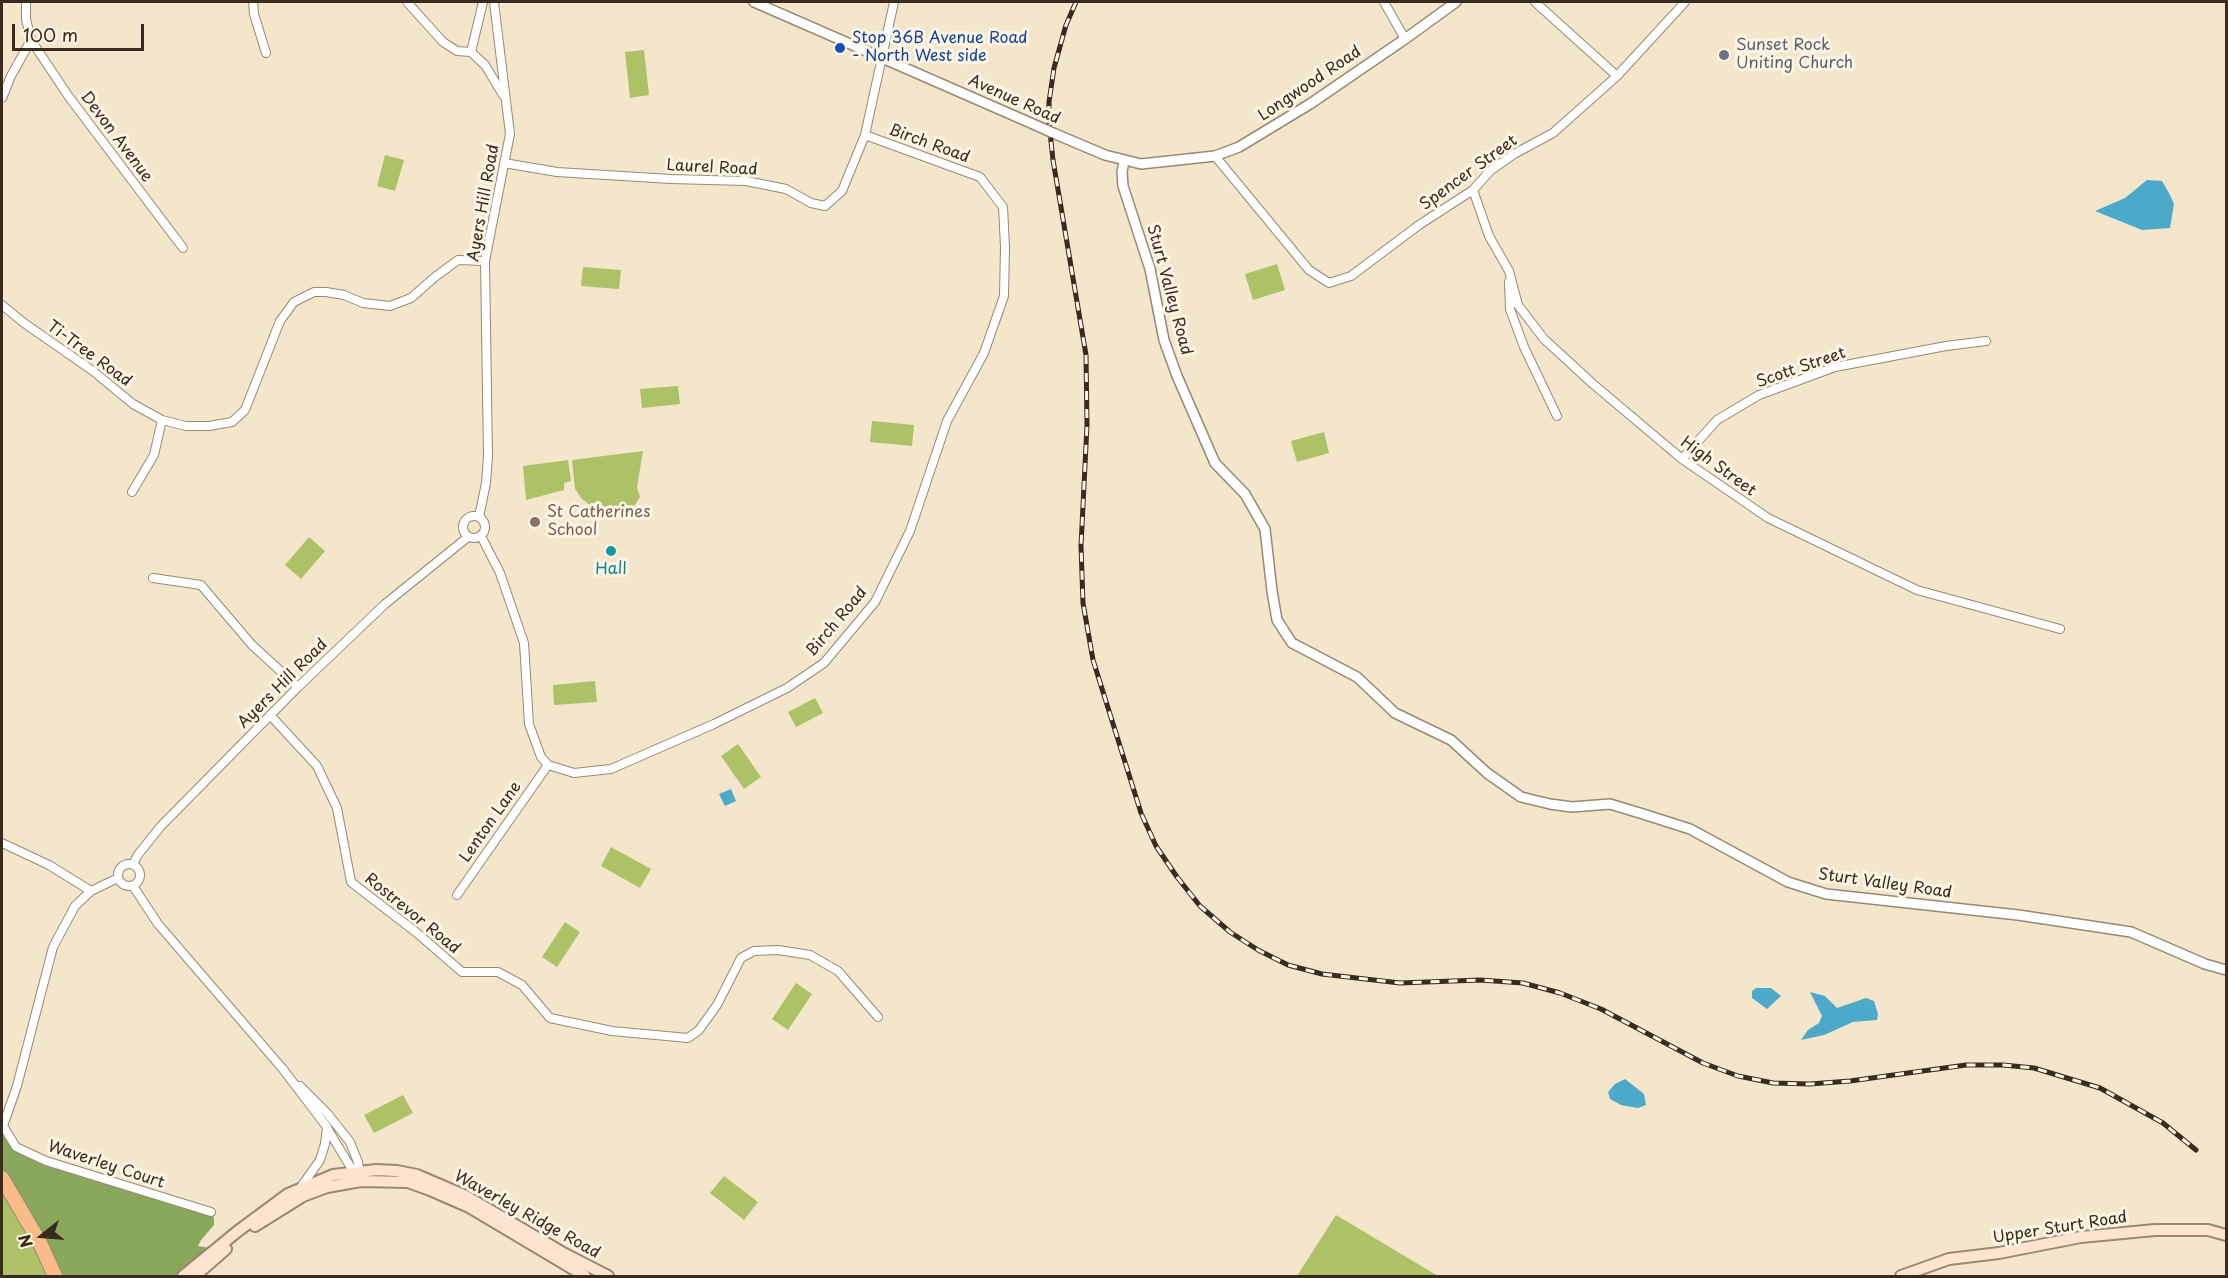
<!DOCTYPE html>
<html>
<head>
<meta charset="utf-8">
<style>
	body { margin:0 }
	#map { position:relative; width:2228px; height:1278px; overflow:hidden; background:#f4e6cb; font-family:"Playpen Sans",sans-serif }
	canvas { display:block }
	.frame { position:absolute; inset:0; border:3px solid #3b2a1e; pointer-events:none }
	.north { position:absolute; left:12px; top:1206px; width:60px; height:60px; -webkit-text-stroke:4px #fcf5e5; paint-order:stroke; rotate:253deg; font-size:16px; font-weight:700; line-height:24px; text-align:center; color:#3b2a1e }
	.north::after { content:''; display:block; margin:auto; width:21px; height:27px; background:#3b2a1e; clip-path:polygon(50% 0,100% 100%,50% 72%,0 100%) }
	.scale { position:absolute; left:12px; top:24px; width:132px; height:27px; box-sizing:border-box; border:3px solid #3b2a1e; border-top:0; padding-left:8px; font-size:18px; line-height:21px; white-space:nowrap; color:#3b2a1e; -webkit-text-stroke:4px #fcf5e5; paint-order:stroke }
</style>
</head>
<body>
<div id="map">
<canvas width="2228" height="1278"></canvas>
<div class="frame"></div>
<div class="north">N</div>
<div class="scale">100 m</div>
</div>
<script>
const context = document.querySelector('canvas').getContext('2d');
context.lineJoin = 'round';
function fillPath(path, color) {
  context.fillStyle = color;
  context.fill(path, 'evenodd');
}
function poly(rows) {
  const path = new Path2D();
  for (const r of rows) {
    if (r.length === 3) {
      path.moveTo(r[0] + r[2], r[1]);
      path.arc(r[0], r[1], r[2], 0, 2 * Math.PI);
      continue;
    }
    path.moveTo(r[0], r[1]);
    for (let i = 2; i < r.length; i += 2) path.lineTo(r[i], r[i + 1]);
  }
  return path;
}
function stroke(path, color, width, dash) {
  context.strokeStyle = color;
  context.lineWidth = width;
  context.lineCap = dash ? 'butt' : 'round';
  context.setLineDash(dash || []);
  context.stroke(path);
}
function drawText(font, color, halo, rows, align = 'center') {
  context.font = font + ' "Playpen Sans",sans-serif';
  context.lineWidth = 6;
  context.setLineDash([]);
  context.textBaseline = 'middle';
  context.strokeStyle = halo;
  context.fillStyle = color;
  for (const [text, x, y, turn = 0] of rows) {
    context.save();
    context.translate(x, y);
    context.rotate((+turn || 0) * Math.PI / 180);
    context.textAlign = isNaN(turn) ? turn : align;
    if (halo) context.strokeText(text, 0, 0);
    context.fillText(text, 0, 0);
    context.restore();
  }
}
fillPath(poly([
	[644,50,649,95,630,98,625,52],
	[385,155,404,160,395,191,377,186],
	[1277,264,1285,290,1253,300,1245,274],
	[583,267,621,270,619,289,581,286],
	[678,386,680,404,642,408,640,389],
	[872,421,914,425,912,446,870,442],
	[1324,432,1329,453,1297,462,1291,441],
	[643,451,637,487,640,497,626,519,612,517,598,511,582,499,575,489,572,460],
	[568,460,571,481,564,483,564,490,526,500,523,466],
	[309,537,325,551,301,579,285,565],
	[595,681,597,702,554,705,553,685],
	[815,698,823,713,796,727,788,712],
	[738,744,761,777,744,789,721,756],
	[611,847,651,869,640,888,601,866],
	[565,922,580,932,557,967,542,957],
	[796,983,812,994,788,1030,772,1019],
	[403,1095,413,1113,374,1133,364,1115],
	[724,1176,758,1202,744,1220,710,1193],
	[2,1177,55,1276,2,1276],
	[1336,1215,1438,1276,1297,1276]
]), '#adc267');
fillPath(poly([
	[2,1124,16,1147,46,1161,211,1212,214,1218,214,1225,201,1240,198,1246,215,1249,183,1276,55,1276,2,1178]
]), '#8aa85c');
fillPath(poly([
	[2147,180,2162,181,2170,195,2174,204,2170,228,2142,230,2095,211,2125,198],
	[731,789,736,801,725,806,719,794],
	[1756,988,1771,988,1781,996,1767,1009,1752,998,1752,991],
	[1810,992,1825,996,1837,1008,1866,998,1874,1001,1878,1014,1877,1020,1853,1022,1824,1035,1801,1040,1808,1030,1819,1023,1822,1016],
	[1625,1079,1644,1094,1646,1105,1638,1108,1621,1105,1610,1099,1608,1092,1615,1084]
]), '#4ca9ca');
const minor = poly([
	[26,2,26,19,31,40,69,97,183,248],
	[253,2,254,14,266,53],
	[407,2,443,42,457,51,471,52,483,2],
	[1384,2,1405,39],
	[1535,2,1617,76],
	[471,52,485,65,503,95],
	[2,98,11,76,31,40],
	[1215,156,1309,270,1329,283,1351,276,1419,225,1473,190,1490,171,1514,154,1553,133,1617,76,1685,2],
	[504,163,557,172,671,179,746,181,786,189,811,203,825,206,842,191,865,135,894,2],
	[1473,190,1489,236,1509,271,1518,305,1544,339,1593,384,1682,459,1768,518,1917,590,2060,629],
	[1509,282,1510,309,1524,347,1557,416],
	[2,305,24,323,93,371,133,404,162,420],
	[1682,459,1717,420,1759,395,1835,367,1946,346,1986,341],
	[132,492,154,455,162,420,186,426,209,426,232,422,245,410,280,321,294,302,314,292,326,292,344,295,363,303,390,306,411,298,435,277,458,260,485,261],
	[474,527,11],
	[479,517,486,483,488,456,485,261,510,134,494,2],
	[481,536,500,573,524,643,529,724,541,757,548,765,574,773,611,769,714,724,787,688,824,663,875,602,910,531,947,421,984,353,1004,296,1005,247,1003,207,980,177,865,135],
	[153,578,201,585,252,645,298,687],
	[270,715,317,766,337,808,351,882,417,933,462,972,498,972,522,985,550,1018,612,1031,688,1038,699,1030,717,1005,741,958,754,951,778,950,810,955,838,971,878,1017],
	[2,843,49,865,91,891],
	[129,875,11],
	[133,865,137,856,161,826,298,687,385,604,468,537],
	[133,886,158,924,282,1068,327,1127,325,1144,320,1160,301,1187],
	[457,895,548,765],
	[300,1086,327,1113,350,1142,358,1162,360,1176],
	[2,1124,16,1147,46,1161,211,1212],
	[3,1126,17,1086,53,947,75,906,91,891,118,878],
	[327,1128,353,1171,354,1177]
]);
const tertiary = poly([
	[754,2,1033,124],
	[1053,133,1105,155,1141,164,1215,156,1239,147,1310,104,1405,39,1456,2],
	[1124,161,1122,172,1123,186,1150,269,1164,340,1177,376,1215,463,1245,494,1265,529,1272,591,1277,620,1292,643,1357,677,1395,713,1451,740,1487,773,1521,797,1550,804,1572,807,1610,804,1643,814,1690,829,1788,882,1826,894,2018,915,2131,932,2205,964,2226,970]
]);
const secondary = poly([
	[255,1226,303,1196,327,1187,361,1181,408,1182,430,1190,469,1207,585,1276],
	[183,1276,238,1231,288,1194,333,1175,376,1170,397,1171,417,1175,466,1196,565,1254,608,1276],
	[195,1276,226,1249],
	[1901,1276,1949,1259,1999,1253,2081,1237,2155,1230,2208,1230,2226,1235]
]);
const motorway = poly([
	[2,1178,39,1241,55,1276]
]);
stroke(minor, '#988874', 10);
stroke(tertiary, '#988874', 12);
stroke(secondary, '#988874', 14);
stroke(motorway, '#988874', 16);
stroke(minor, '#fff', 8);
stroke(tertiary, '#fff', 9);
stroke(secondary, '#fde4d0', 10);
stroke(motorway, '#f9bc89', 14);
const rail = poly([
	[1076,2,1066,25,1054,68,1049,102,1049,123,1053,160,1086,355,1087,425,1081,546,1083,603,1093,660,1141,813,1156,846,1177,877,1200,906,1230,932,1258,950,1288,965,1322,974,1400,983,1480,980,1523,983,1560,993,1601,1009,1703,1063,1738,1076,1773,1083,1810,1084,1850,1081,1966,1065,2003,1065,2034,1068,2100,1088,2163,1123,2196,1150]
]);
stroke(rail, '#3b2a1e', 5);
stroke(rail, '#fcf5e5', 3, [9]);
const tertiaryBridge = poly([
	[1033,124,1053,133]
]);
stroke(tertiaryBridge, '#988874', 12, []);
stroke(tertiaryBridge, '#fff', 9);
for (const [x, y, r, color] of [
	[840,48,6,"#1a4fb4"],
	[1724,55,6,"#6b7280"],
	[535,522,6,"#8d6e63"],
	[611,551,6,"#0f9aa8"]
]) {
  const dot = new Path2D();
  dot.arc(x, y, r, 0, 2 * Math.PI);
  context.fillStyle = color;
  context.fill(dot);
  stroke(dot, '#fcf5e5', 2);
}
drawText('16px', '#164399', '#fcf5e5', [
	["Stop 36B Avenue Road",852,39],
	["- North West side",852,57]
], 'left');
drawText('16px', '#5b616d', '#fcf5e5', [
	["Sunset Rock",1736,46],
	["Uniting Church",1736,64]
], 'left');
drawText('16px', '#3b2a1e', '#fcf5e5', [
	["Longwood Road",1310,84,-34],
	["Avenue Road",1014,100,24],
	["Devon Avenue",116,137,53],
	["Birch Road",929,144,20],
	["Laurel Road",712,168,3],
	["Spencer Street",1469,173,-36],
	["Ayers Hill Road",484,203,-80],
	["Sturt Valley Road",1169,290,75],
	["Ti-Tree Road",89,354,36],
	["Scott Street",1801,368,-19],
	["High Street",1718,467,36],
	["Birch Road",837,622,-50],
	["Ayers Hill Road",283,684,-45],
	["Lenton Lane",491,822,-55],
	["Sturt Valley Road",1885,884,8],
	["Rostrevor Road",412,914,39],
	["Waverley Court",106,1165,18],
	["Waverley Ridge Road",527,1215,29],
	["Upper Sturt Road",2060,1228,-9]
]);
drawText('16px', '#785e54', '#fcf5e5', [
	["St Catherines",547,513],
	["School",547,531]
], 'left');
drawText('16px', '#0d838f', '#fcf5e5', [
	["Hall",611,570]
]);
</script>
</body>
</html>
